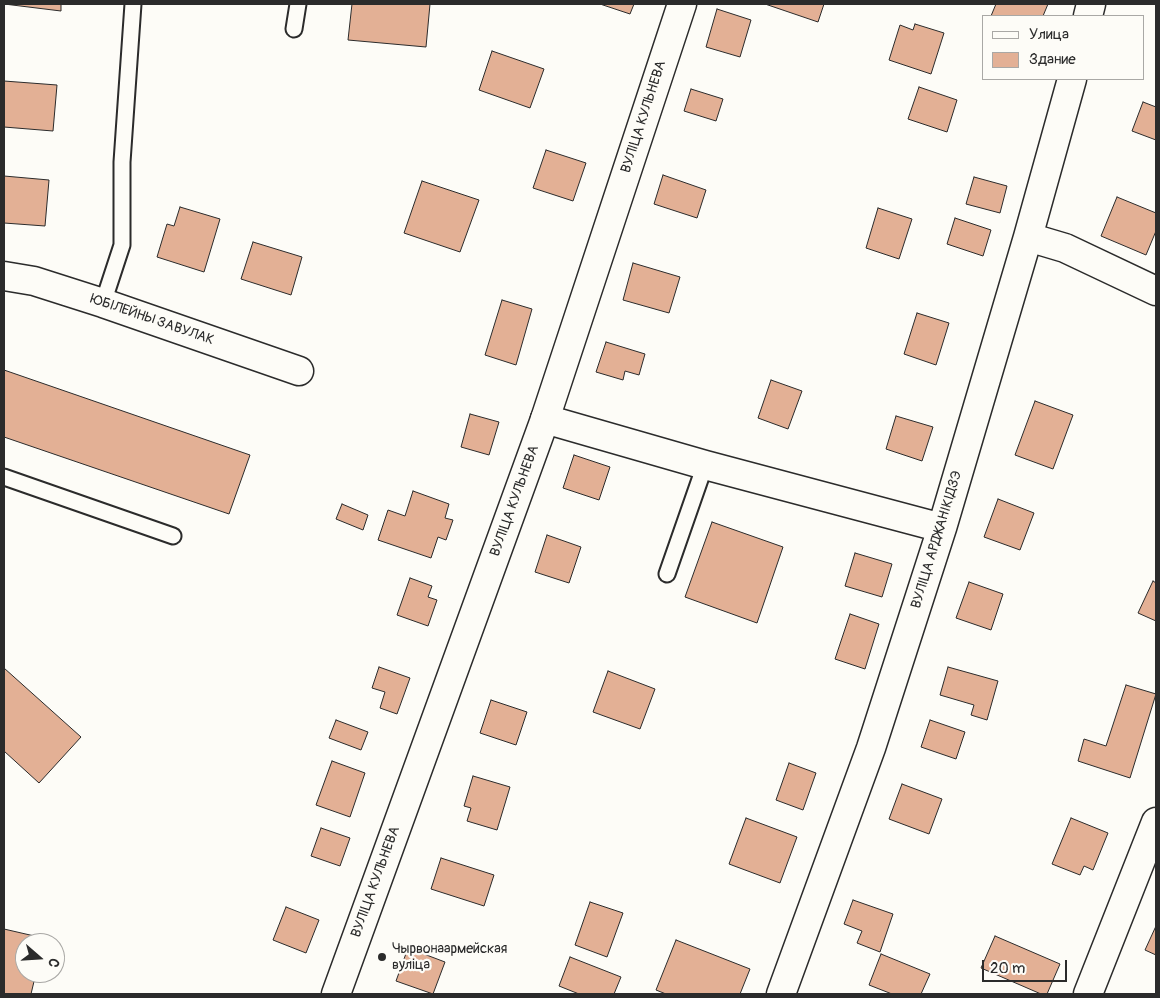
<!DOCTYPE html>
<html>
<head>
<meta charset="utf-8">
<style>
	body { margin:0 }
	#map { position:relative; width:1160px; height:998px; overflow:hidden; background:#fdfcf7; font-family:Pangolin,sans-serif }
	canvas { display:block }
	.frame { position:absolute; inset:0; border:5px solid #2b2b2b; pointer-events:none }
	.legend { position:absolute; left:982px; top:15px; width:162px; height:65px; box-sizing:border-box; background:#fdfcf7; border:1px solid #a9a8a5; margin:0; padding:6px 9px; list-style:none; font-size:15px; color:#2b2b2b }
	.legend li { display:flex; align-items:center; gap:10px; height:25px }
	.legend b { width:25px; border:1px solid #a9a8a5 }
	.north { position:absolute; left:15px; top:933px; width:50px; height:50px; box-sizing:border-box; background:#fdfcf7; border:1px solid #a9a8a5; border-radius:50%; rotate:109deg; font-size:14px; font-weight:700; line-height:20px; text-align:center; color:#2b2b2b }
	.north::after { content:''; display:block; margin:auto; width:18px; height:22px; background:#2b2b2b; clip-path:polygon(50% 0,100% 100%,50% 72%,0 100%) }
	.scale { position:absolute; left:982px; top:960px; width:85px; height:22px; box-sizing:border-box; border:2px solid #2b2b2b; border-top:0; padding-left:6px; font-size:15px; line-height:18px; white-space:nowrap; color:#2b2b2b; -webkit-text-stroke:4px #fdfcf7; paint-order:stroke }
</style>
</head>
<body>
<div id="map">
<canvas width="1160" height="998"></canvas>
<div class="frame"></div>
<ul class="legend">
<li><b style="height:6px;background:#fdfcf7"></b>Улица</li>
<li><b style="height:14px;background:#e3b095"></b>Здание</li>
</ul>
<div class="north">С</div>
<div class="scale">20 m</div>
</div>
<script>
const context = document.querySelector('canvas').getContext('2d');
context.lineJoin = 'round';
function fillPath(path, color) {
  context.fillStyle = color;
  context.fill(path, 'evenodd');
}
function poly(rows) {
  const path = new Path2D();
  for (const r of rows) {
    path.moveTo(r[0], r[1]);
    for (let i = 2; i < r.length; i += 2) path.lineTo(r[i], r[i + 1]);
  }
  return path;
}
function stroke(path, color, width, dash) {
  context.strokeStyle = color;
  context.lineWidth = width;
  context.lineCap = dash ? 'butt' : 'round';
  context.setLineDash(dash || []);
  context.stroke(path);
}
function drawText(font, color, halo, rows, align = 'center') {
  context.font = font + ' Pangolin,sans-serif';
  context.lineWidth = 4.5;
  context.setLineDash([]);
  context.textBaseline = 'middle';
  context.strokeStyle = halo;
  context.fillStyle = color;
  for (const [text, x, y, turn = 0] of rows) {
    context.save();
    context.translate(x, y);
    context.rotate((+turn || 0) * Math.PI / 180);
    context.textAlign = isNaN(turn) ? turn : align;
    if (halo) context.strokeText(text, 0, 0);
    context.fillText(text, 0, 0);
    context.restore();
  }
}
const building = poly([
	[4,4,61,4,61,11,4,4],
	[352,4,430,4,426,47,348,40,352,4],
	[600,4,634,4,630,14,600,4],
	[765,4,824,4,818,22,765,4],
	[996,4,1048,4,1043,16,991,16,996,4],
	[717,9,751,20,740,57,706,47,717,9],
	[915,24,944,33,931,74,889,60,900,25,913,30,915,24],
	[492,51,544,69,530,108,479,90,492,51],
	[4,81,57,85,53,131,4,127,4,81],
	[919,87,957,100,947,132,908,119,919,87],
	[691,89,723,99,716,121,684,111,691,89],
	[1143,102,1156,107,1156,140,1132,131,1143,102],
	[546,150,586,163,573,201,533,188,546,150],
	[663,175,706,190,697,218,654,204,663,175],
	[4,176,49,180,45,226,4,223,4,176],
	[974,177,1007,186,1000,213,966,204,974,177],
	[422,181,479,200,460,252,404,233,422,181],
	[1117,197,1156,213,1156,231,1146,255,1101,236,1117,197],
	[180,207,220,219,204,272,157,257,167,224,174,226,180,207],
	[878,208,912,219,899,259,866,248,878,208],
	[955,218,991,230,983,256,947,244,955,218],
	[253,242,302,257,291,295,241,279,253,242],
	[633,263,680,277,669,313,623,300,633,263],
	[502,300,532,309,516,365,485,355,502,300],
	[917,313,949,323,936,365,904,354,917,313],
	[606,342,645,354,639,375,625,371,623,380,596,372,606,342],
	[4,370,250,455,229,514,4,437,4,370],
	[771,380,802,391,788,429,758,418,771,380],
	[1035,401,1073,415,1053,469,1015,455,1035,401],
	[470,414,499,422,489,455,461,447,470,414],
	[896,416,933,427,922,461,886,449,896,416],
	[574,455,610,467,599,500,563,488,574,455],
	[413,491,449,504,445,518,453,520,446,540,438,537,431,558,378,540,388,510,405,516,413,491],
	[998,499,1034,513,1020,550,984,537,998,499],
	[342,504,368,515,363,530,336,519,342,504],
	[712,522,783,547,757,623,685,597,712,522],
	[547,535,581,547,569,583,535,572,547,535],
	[855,553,892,564,882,597,845,586,855,553],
	[410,578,432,586,428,597,437,600,428,626,397,615,410,578],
	[1153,581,1156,583,1156,621,1138,613,1153,581],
	[969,582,1003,594,991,630,956,618,969,582],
	[850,614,879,624,865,669,835,659,850,614],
	[379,667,410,678,397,714,380,708,385,692,372,688,379,667],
	[948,667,998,681,987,720,971,715,974,705,940,695,948,667],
	[4,668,81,737,39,783,4,751,4,668],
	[608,671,655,689,640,729,593,712,608,671],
	[1126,685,1156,694,1130,778,1078,761,1084,739,1106,746,1126,685],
	[491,700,527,712,516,745,480,733,491,700],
	[336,720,368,732,361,750,329,738,336,720],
	[930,720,965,732,956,759,921,747,930,720],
	[332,761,365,773,350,817,316,805,332,761],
	[789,763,816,773,803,810,776,800,789,763],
	[473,776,510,787,497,830,467,821,471,808,464,806,473,776],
	[902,784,942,799,929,834,889,819,902,784],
	[746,818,797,837,780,883,729,864,746,818],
	[1071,818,1108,833,1093,870,1084,866,1080,875,1052,864,1071,818],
	[321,828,350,838,340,866,311,856,321,828],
	[441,858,494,875,484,906,431,889,441,858],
	[853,900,893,914,880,952,857,943,862,931,844,924,853,900],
	[590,902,623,913,607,957,575,945,590,902],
	[286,907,319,920,306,953,273,940,286,907],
	[1156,926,1156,955,1145,950,1156,926],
	[4,929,43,938,42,943,25,943,25,973,36,973,31,994,4,994,4,929],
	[995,936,1060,964,1047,994,1041,994,981,968,995,936],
	[676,940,750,969,740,994,666,994,656,990,676,940],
	[408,948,445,962,433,994,396,981,408,948],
	[881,954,930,974,921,994,892,994,869,985,881,954],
	[570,957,621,977,614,994,579,994,559,986,570,957]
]);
fillPath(building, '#e3b095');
stroke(building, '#2b2b2b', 1);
const lane = poly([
	[294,29,298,4],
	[103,303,122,245,122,162,133,4],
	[4,477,173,536],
	[667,574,705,465]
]);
const street = poly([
	[1088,16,1091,4],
	[1028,237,1065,248,1156,291],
	[4,276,34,281,103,303,299,371],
	[545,419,705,465,942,528],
	[781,994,871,748,942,528,1028,237,1072,79],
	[1088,994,1156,822]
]);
const secondary = poly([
	[336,994,545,419,682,4]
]);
stroke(lane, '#2b2b2b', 19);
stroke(street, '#2b2b2b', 31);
stroke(secondary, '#2b2b2b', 31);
stroke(lane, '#fdfcf7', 15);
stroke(street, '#fdfcf7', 28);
stroke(secondary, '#fdfcf7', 28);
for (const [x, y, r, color] of [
	[382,957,5,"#2b2b2b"]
]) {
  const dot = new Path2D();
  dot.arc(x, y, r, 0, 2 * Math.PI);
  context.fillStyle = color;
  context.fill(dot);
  stroke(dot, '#fdfcf7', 2);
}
drawText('14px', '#2b2b2b', '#fdfcf7', [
	["ВУЛІЦА КУЛЬНЕВА",644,117,-72],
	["ЮБІЛЕЙНЫ ЗАВУЛАК",152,320,19],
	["ВУЛІЦА КУЛЬНЕВА",515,501,-70],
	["ВУЛІЦА АРДЖАНІКІДЗЭ",937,540,-73],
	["ВУЛІЦА КУЛЬНЕВА",376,882,-70]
]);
drawText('14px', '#2b2b2b', '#fdfcf7', [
	["Чырвонаармейская",392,949],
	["вуліца",392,965]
], 'left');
</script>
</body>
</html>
